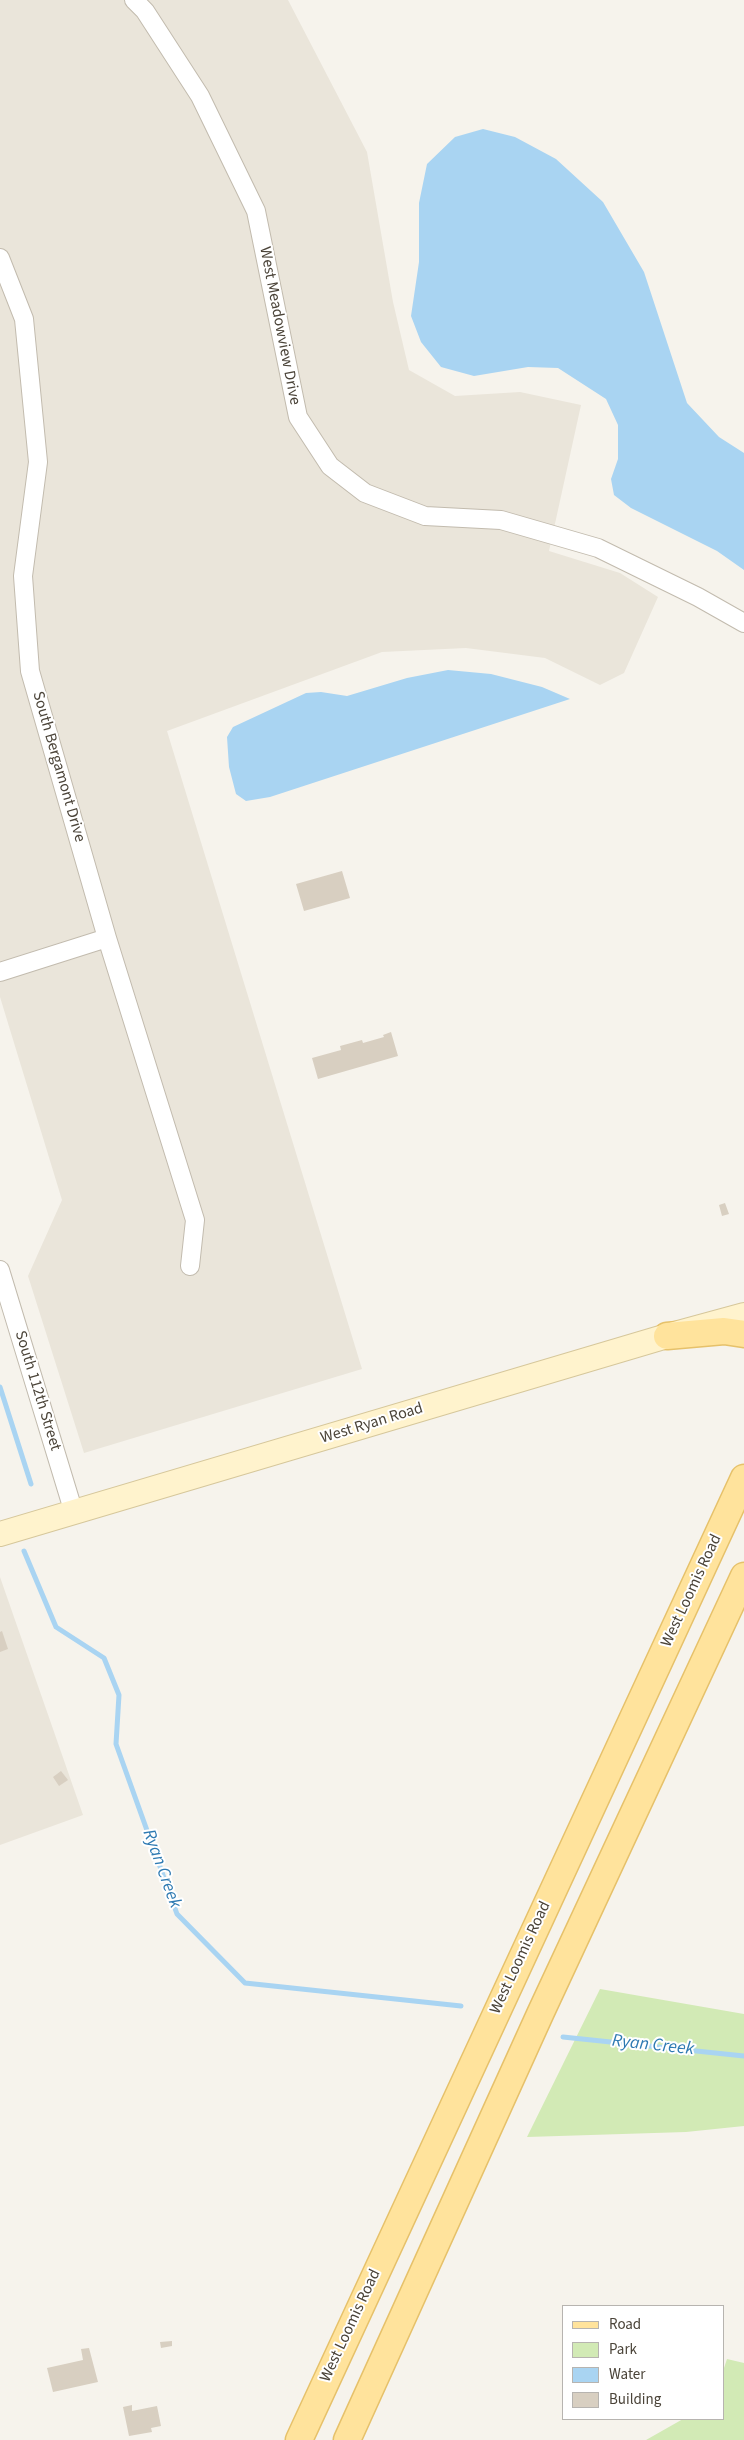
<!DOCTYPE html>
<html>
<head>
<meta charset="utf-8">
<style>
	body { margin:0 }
	#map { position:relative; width:744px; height:2440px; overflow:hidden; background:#f6f3ec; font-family:"Source Sans 3",sans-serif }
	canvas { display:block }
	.legend { position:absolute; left:562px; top:2305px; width:162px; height:115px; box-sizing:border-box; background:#fff; border:1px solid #b7b4b0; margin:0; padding:6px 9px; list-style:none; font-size:15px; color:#4b4439 }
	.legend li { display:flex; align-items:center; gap:10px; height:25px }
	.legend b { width:25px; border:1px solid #b7b4b0 }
</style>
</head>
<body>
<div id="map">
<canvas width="744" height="2440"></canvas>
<ul class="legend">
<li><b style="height:6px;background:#ffe39c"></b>Road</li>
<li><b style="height:14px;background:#d2eab5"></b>Park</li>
<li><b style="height:14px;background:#a9d4f2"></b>Water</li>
<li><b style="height:14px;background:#d8cfc1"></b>Building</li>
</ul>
</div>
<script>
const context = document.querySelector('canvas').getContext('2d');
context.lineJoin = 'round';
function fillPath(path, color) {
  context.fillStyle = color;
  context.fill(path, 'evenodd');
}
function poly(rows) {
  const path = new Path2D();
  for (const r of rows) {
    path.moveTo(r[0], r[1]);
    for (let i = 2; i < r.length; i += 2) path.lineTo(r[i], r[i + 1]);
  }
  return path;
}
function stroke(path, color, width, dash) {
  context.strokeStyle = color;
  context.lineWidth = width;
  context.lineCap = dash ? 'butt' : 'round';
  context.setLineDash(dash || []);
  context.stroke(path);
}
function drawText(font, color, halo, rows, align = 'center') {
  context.font = font + ' "Source Sans 3",sans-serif';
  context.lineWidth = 4;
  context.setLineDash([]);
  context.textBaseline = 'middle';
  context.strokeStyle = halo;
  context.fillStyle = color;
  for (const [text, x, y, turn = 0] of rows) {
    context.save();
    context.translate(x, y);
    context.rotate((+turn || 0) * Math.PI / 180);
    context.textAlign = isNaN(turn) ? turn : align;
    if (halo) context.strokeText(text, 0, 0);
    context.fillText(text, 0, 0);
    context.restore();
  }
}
fillPath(poly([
	[0,0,288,0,367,152,393,302,409,370,455,396,520,392,581,405,549,551,620,573,658,597,624,673,600,685,545,658,466,648,382,652,167,731,362,1369,84,1453,28,1276,62,1200,0,997],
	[0,1577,83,1815,0,1845]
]), '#eae5da');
fillPath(poly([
	[600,1989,744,2014,744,2126,686,2132,527,2137],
	[727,2359,744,2363,744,2440,646,2440,683,2419,723,2419,723,2371]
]), '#d2eab5');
fillPath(poly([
	[483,129,515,137,556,159,603,202,644,272,687,403,719,437,744,453,744,570,717,551,631,508,614,495,611,479,618,459,618,425,606,399,558,368,528,367,474,376,441,367,421,342,411,316,419,262,419,203,427,164,455,137],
	[448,670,491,674,542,687,570,699,270,797,246,801,236,794,229,767,227,737,233,727,306,693,321,692,347,696,407,678]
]), '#a9d4f2');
stroke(poly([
	[0,1387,31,1484],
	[24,1551,56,1627,104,1658,119,1695,116,1744,177,1914,245,1983,461,2006],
	[563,2037,744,2056]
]), '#a9d4f2', 5);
fillPath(poly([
	[342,871,350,898,304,911,296,884],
	[391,1032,398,1056,318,1079,312,1058,341,1050,340,1046,362,1040,363,1043,384,1037,383,1035],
	[725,1203,729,1214,722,1216,719,1205],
	[2,1631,8,1649,0,1652,0,1632],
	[61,1771,68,1780,59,1786,53,1777],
	[172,2341,172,2346,161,2348,160,2342],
	[89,2348,98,2382,53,2392,47,2368,83,2360,81,2349],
	[132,2405,132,2411,157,2406,161,2426,151,2428,152,2432,129,2436,123,2407]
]), '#d8cfc1');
const street = poly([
	[134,0,145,11,200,96,256,211,298,417,330,466,365,493,425,516,501,520,598,548,698,597,744,623],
	[0,258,24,319,38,462,23,576,30,671,107,938,195,1220,190,1266],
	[0,972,107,938],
	[0,1270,74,1513]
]);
const secondary = poly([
	[0,1534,667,1336,744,1315]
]);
const primary = poly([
	[667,1336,724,1331,744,1334],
	[299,2440,744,1478],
	[347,2440,541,2012,744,1576]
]);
stroke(street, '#c2bbae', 20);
stroke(secondary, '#d6c79b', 26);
stroke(primary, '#e6c16a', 29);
stroke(street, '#fff', 18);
stroke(secondary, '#fff3cd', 24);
stroke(primary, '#ffe39c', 26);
drawText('16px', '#4b4439', '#fff', [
	["West Meadowview Drive",279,326,79],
	["South Bergamont Drive",58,767,74],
	["South 112th Street",37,1391,73],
	["West Ryan Road",372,1424,-17],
	["West Loomis Road",692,1591,-65],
	["West Loomis Road",521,1958,-65],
	["West Loomis Road",351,2326,-65]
]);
drawText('italic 18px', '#2e7ab2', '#fff', [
	["Ryan Creek",161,1869,70],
	["Ryan Creek",653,2046,6]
]);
</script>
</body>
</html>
